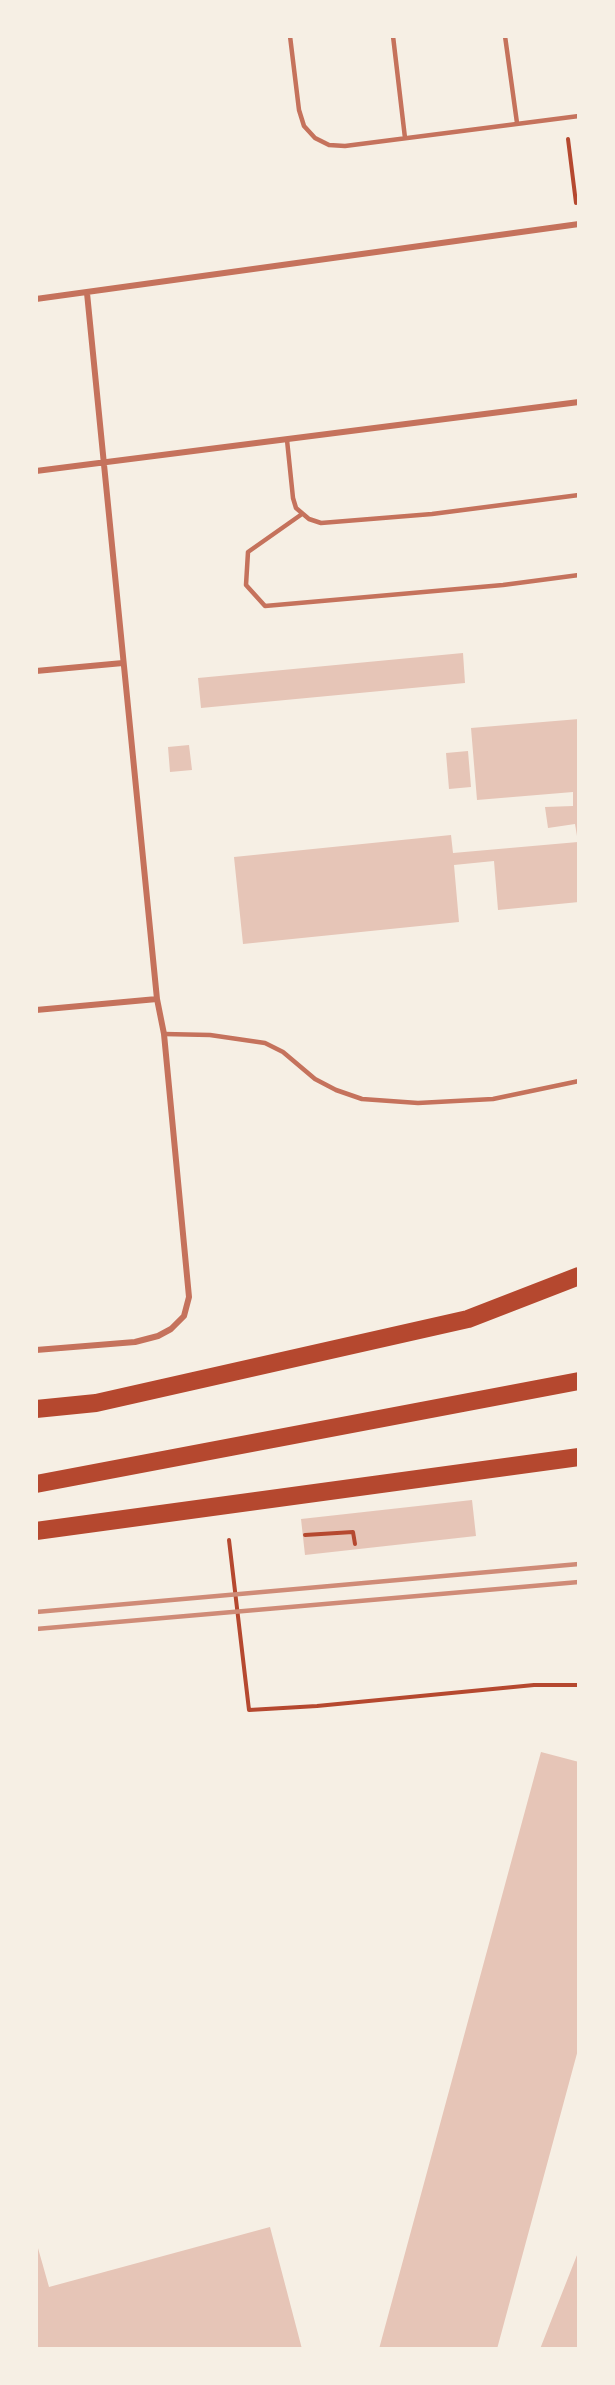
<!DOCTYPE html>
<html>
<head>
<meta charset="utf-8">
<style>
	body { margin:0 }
	#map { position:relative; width:615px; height:2385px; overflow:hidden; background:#f6efe4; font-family:"Archivo Narrow",sans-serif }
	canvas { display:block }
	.frame { position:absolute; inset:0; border:38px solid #f6efe4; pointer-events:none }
</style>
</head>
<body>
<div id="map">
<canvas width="615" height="2385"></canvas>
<div class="frame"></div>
</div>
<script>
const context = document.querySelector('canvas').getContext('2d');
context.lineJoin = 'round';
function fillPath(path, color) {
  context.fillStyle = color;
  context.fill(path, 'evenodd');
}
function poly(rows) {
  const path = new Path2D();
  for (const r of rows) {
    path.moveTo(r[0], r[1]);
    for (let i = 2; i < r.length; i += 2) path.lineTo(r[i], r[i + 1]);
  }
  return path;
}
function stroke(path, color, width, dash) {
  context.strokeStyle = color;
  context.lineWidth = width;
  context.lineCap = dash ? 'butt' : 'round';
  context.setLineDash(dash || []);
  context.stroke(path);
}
fillPath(poly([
	[463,653,465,683,201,708,198,678],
	[579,719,579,902,498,910,494,861,454,865,459,922,243,944,234,857,451,835,453,853,578,842,575,824,548,828,545,807,573,806,573,792,477,800,471,728],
	[189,745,192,770,170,772,168,747],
	[468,751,471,787,449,789,446,753],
	[472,1500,476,1536,305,1555,301,1519],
	[541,1752,579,1762,579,2046,497,2349,379,2349],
	[270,2227,302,2349,36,2349,36,2241,49,2287],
	[579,2250,579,2349,540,2349]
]), '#e6c5b7');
stroke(poly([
	[568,139,576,203],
	[305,1535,353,1532,355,1544],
	[229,1540,249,1710,317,1706,534,1685,579,1685]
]), '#b5482f', 4);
stroke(poly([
	[290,36,299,110,304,126,315,138,329,145,345,146,579,116],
	[393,36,405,138],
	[505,36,517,123],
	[287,440,293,498,296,508,309,519,321,523,432,514,579,495],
	[302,514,248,552,246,585,265,606,503,585,579,575],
	[164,1034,210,1035,265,1043,283,1052,315,1079,336,1090,362,1099,418,1103,493,1099,579,1081]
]), '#c5725c', 4.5);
stroke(poly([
	[36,299,579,224],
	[36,471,579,402],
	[36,671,123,663],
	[36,1010,157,999],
	[36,1350,135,1342,158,1336,171,1329,184,1316,189,1297,164,1034,157,999,87,293]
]), '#c5725c', 6);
stroke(poly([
	[36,1409,96,1403,468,1319,579,1276],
	[36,1484,579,1381],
	[36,1531,579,1457]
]), '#b5482f', 18);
stroke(poly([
	[36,1612,579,1564],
	[36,1629,579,1582]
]), '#cf8b77', 4.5);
</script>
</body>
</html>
